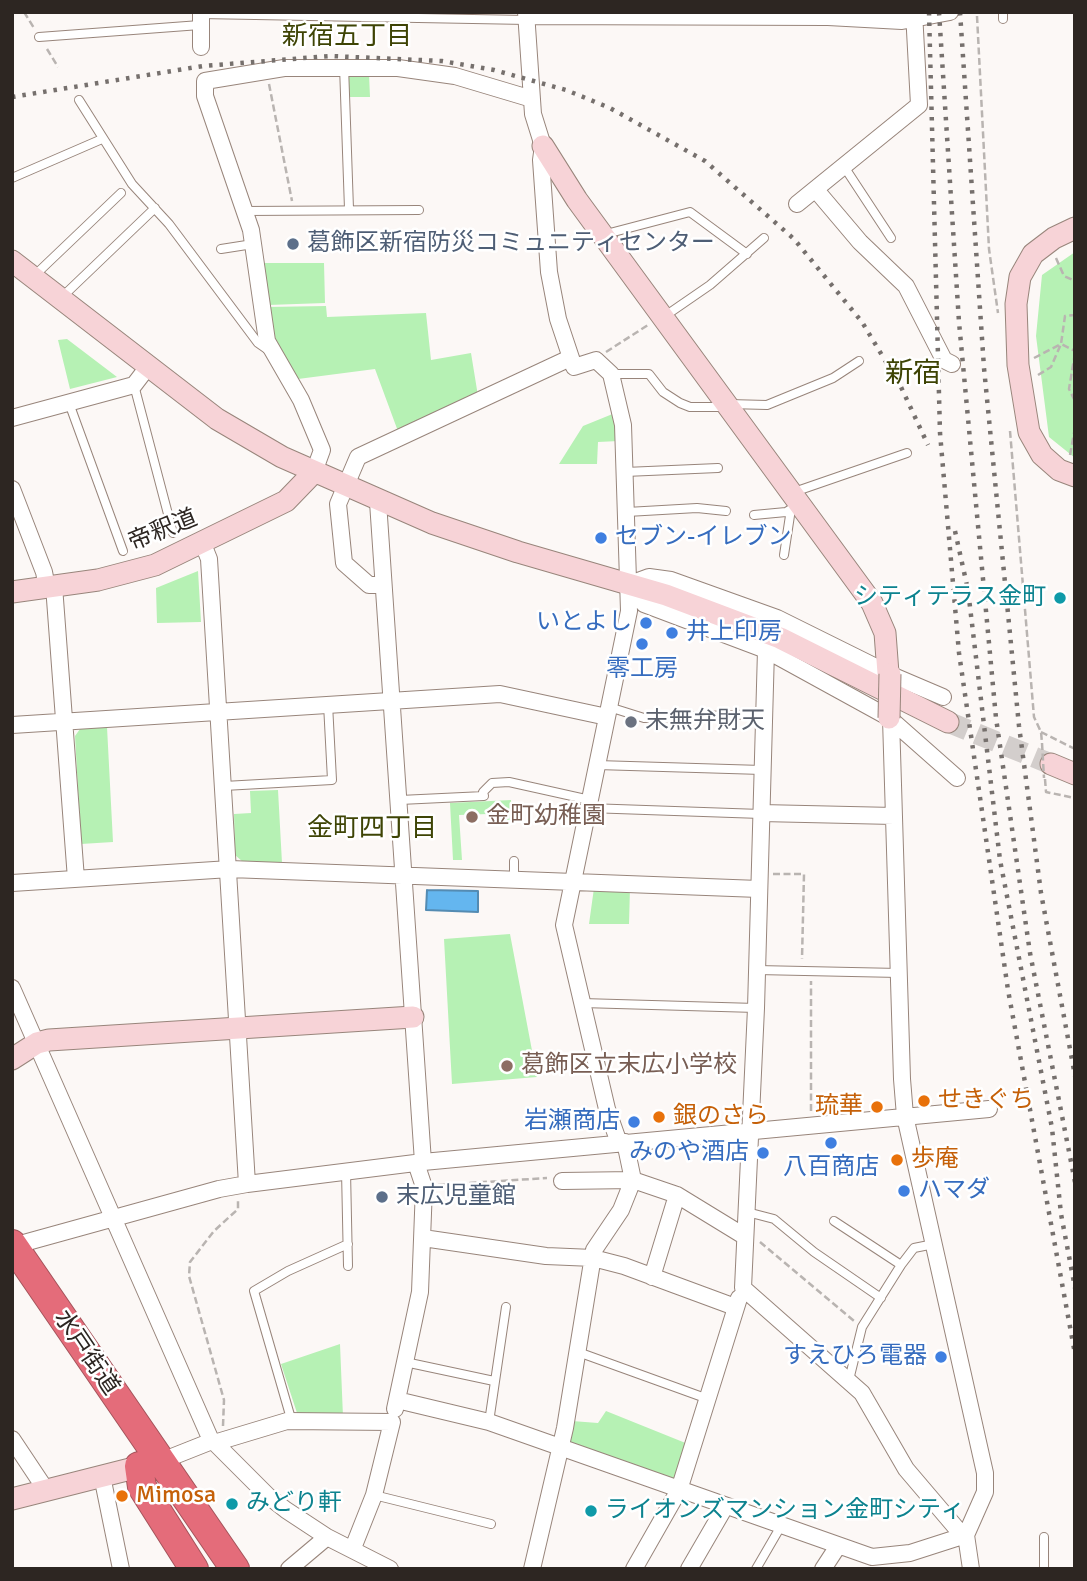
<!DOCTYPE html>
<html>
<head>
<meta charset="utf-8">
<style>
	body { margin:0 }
	#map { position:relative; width:1087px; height:1581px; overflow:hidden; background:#fcf8f6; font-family:Signika,sans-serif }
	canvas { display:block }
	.frame { position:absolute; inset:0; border:14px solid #2d2622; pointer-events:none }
</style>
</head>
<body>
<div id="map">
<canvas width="1087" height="1581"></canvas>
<div class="frame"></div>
</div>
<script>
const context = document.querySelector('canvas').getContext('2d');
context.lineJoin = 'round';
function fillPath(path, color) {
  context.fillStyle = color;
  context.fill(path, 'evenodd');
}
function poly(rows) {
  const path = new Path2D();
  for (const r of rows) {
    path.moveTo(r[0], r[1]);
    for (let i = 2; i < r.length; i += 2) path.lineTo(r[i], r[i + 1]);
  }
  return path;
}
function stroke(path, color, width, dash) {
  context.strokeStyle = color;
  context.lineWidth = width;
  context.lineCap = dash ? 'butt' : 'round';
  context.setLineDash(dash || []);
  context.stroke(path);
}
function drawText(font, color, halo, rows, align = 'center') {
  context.font = font + ' Signika,"Noto Sans JP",sans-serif';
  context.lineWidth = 5;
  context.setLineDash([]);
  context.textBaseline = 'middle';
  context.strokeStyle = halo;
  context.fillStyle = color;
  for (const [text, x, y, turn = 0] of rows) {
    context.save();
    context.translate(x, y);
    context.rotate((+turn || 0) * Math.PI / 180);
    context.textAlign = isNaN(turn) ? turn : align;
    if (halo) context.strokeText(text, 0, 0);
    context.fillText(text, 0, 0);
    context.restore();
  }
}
fillPath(poly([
	[348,73,369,74,370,97,349,97],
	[1075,252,1075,458,1049,437,1036,336,1042,275],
	[262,263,324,263,325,303,268,305],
	[326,306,327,317,426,313,431,360,471,353,478,396,399,434,375,369,298,379,272,336,267,307],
	[67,339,117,377,70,389,58,340],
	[615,413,619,441,598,442,597,464,559,464,583,426],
	[198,571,201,622,157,623,156,588],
	[107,727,113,842,81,844,75,736,80,729],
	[278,790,282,863,243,862,235,855,234,814,251,813,250,791],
	[511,800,512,822,489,823,488,814,459,815,462,860,453,860,450,803],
	[594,888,630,888,629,924,589,924],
	[510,934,537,1077,452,1084,444,939],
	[340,1344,343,1417,297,1413,281,1364],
	[606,1411,688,1444,676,1480,568,1444,572,1421,598,1423]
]), '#b6f1b4');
const water = poly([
	[427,890,478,891,478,912,426,910,427,890]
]);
fillPath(water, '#64b6ef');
stroke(water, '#548bb2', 2);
stroke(poly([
	[948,722,1051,764]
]), '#d3cecc', 21, [21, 10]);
const lane = poly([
	[1003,12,1003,19],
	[201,14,527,20],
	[39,37,200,25],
	[344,66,349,209],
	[79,100,132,184,169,224,258,343,268,350],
	[845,168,891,238],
	[12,178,102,139],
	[244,211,419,210],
	[606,234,690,212,747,254],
	[221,249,253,244],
	[34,276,121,193],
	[61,298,155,208],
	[665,316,710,285,764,238],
	[611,374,649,374,663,392,680,403,690,407,725,407],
	[134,385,173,533],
	[69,403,123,551],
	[729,404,767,405,833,378,859,361],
	[625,472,718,468],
	[794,492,907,453],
	[627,512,697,508,726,511],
	[754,515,786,512,797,505],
	[784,555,791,509],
	[609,707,644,718,763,714],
	[597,765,762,770],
	[224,786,332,780,328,704],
	[400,800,484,796,483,792,492,783,509,782,590,800],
	[588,808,761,814],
	[514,861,514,880],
	[757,970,899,973],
	[582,1003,756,1008],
	[346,1171,348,1266],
	[747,1212,774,1219,814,1252,881,1298],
	[834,1221,901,1265],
	[578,1352,708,1399],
	[405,1362,494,1381],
	[849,1380,862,1327,901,1265,914,1248,934,1244],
	[292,1422,254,1291,288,1271,348,1244],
	[489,1422,506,1307],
	[374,1495,491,1524],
	[756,1569,781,1526],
	[1044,1569,1044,1537]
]);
const street = poly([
	[201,12,201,47],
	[526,12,533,114,543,146,541,160,549,272,558,319,574,367,596,360,611,374,623,425,629,611,564,925,607,1109,619,1143],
	[527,16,828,17,902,21,950,12],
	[816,190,860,242,906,286,944,360,952,364],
	[797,204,919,105,914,12],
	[12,418,134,385,147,368],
	[314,472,322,450,301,400,267,341,251,230,205,96,205,81,284,68,398,68,455,76,532,99],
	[12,489,44,572,47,587],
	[378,502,423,1162],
	[203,544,209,559,247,1184],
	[630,584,644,604,766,650,888,717,957,778],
	[630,584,649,577,671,580,777,618,896,677,943,697],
	[383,585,369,585,344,563,338,504,358,457,570,358],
	[54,586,76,879],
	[766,650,756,1008,743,1288,862,1393,906,1469,963,1536],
	[891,719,902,1079,905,1116,985,1473,985,1492,966,1535,971,1569],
	[12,725,500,694,607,717],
	[761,813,894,816],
	[12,883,230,869,759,889],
	[12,988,210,1438,268,1496,286,1510,327,1537,390,1569],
	[562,1181,633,1180,677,1195,744,1236],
	[423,1238,546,1256,593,1258,624,1266,735,1307],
	[13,1246,219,1189,247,1184,423,1162,989,1109],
	[652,1277,677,1195],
	[397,1400,489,1422,872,1557,910,1553,966,1535],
	[395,1409,420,1292,424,1187,416,1163],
	[12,1439,46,1490],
	[214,1443,287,1421,392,1422,374,1495,353,1548],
	[159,1462,212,1441],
	[102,1476,121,1569],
	[289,1569,327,1537],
	[532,1569,565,1428,594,1250,621,1210,633,1180,625,1142],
	[634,1569,679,1490,739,1298],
	[689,1569,725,1507],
	[823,1569,838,1546]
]);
const secondary = poly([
	[543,146,577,200,872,603,885,633,888,673],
	[1075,228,1054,238,1033,254,1020,277,1016,304,1018,365,1029,432,1042,455,1059,470,1075,476],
	[12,261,217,419,282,457,432,523,518,552,666,595,780,638,948,722],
	[12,592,98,580,155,565,286,501,314,472],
	[1051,764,1075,774],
	[12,1059,37,1043,49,1040,413,1017],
	[12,1499,154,1463]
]);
const highway = poly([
	[12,1244,235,1569],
	[139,1466,142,1487,194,1569]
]);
stroke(lane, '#98857b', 10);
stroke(street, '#98857b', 18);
stroke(secondary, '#98857b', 23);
stroke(highway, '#a4545b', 30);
stroke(poly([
	[24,12,34,28],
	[977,16,989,249,998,313],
	[47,49,58,67],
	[269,84,292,201],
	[1056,258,1064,276,1075,281],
	[606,352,648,325],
	[1075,353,1069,389,1075,401],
	[1034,358,1061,344,1065,316,1075,315],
	[1038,375,1051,367,1061,344,1075,351],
	[1010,431,1034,717,1041,732,1042,743],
	[1070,455,1075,428],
	[1041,732,1075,749],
	[1045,779,1046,792,1075,798],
	[773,874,804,874,802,959],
	[811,1111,811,981],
	[438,1185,547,1178],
	[760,1242,854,1321],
	[223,1426,224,1400,189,1276,190,1262,214,1231,238,1209,238,1200]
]), '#b9b4b1', 2.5, [7, 3.5]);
stroke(lane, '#fff', 8);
stroke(street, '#fff', 16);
stroke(secondary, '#f7d3d7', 21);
stroke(highway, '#e46c7a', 28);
stroke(poly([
	[929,12,940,433,959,653,1008,990,1075,1354],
	[939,12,959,322,996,718,1030,953,1075,1182],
	[960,12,984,368,1019,726,1041,893,1075,1076],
	[12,97,203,66,330,56,442,61,494,70,566,90,610,108,705,161,794,239,862,322,901,387,928,445],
	[955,531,968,590,1000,860,1052,1128,1061,1214,1075,1288]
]), '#76706d', 4.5, [3.5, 7]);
const secondaryBridge = poly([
	[889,718,890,674]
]);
stroke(secondaryBridge, '#98857b', 23, []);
stroke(poly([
	[1042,743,1044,778]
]), '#b9b4b1', 2.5, [7, 3.5]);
stroke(secondaryBridge, '#f7d3d7', 21);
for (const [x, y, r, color] of [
	[293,244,7,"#5c6f8a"],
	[601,538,7,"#3f7fe0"],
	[1060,598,7,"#0f9aa8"],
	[646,623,7,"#3f7fe0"],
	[672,633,7,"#3f7fe0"],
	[642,644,7,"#3f7fe0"],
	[631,722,7,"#6b7280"],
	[472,817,7,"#8d6e63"],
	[507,1066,7,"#8d6e63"],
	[924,1101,7,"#e8710a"],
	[877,1107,7,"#e8710a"],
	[659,1117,7,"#e8710a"],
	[634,1122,7,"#3f7fe0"],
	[831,1143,7,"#3f7fe0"],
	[763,1153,7,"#3f7fe0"],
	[897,1160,7,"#e8710a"],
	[904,1191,7,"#3f7fe0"],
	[382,1197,7,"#5c6f8a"],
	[941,1357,7,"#3f7fe0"],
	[122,1496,7,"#e8710a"],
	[232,1504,7,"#0f9aa8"],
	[591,1511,7,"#0f9aa8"]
]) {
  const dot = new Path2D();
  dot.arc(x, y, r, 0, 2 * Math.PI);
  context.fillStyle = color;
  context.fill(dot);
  stroke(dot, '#fff', 2.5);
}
drawText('24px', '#4e5e75', '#fff', [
	["葛飾区新宿防災コミュニティセンター",307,244],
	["末広児童館",396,1197]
], 'left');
drawText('24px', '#2d2622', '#fff', [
	["帝釈道",163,531,-22],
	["水戸街道",86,1353,56]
]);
drawText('24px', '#366cbe', '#fff', [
	["セブン-イレブン",615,538,"left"],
	["いとよし",632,623],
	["井上印房",686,633,"left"],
	["零工房",642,670,"center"],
	["岩瀬商店",620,1122],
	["みのや酒店",749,1153],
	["八百商店",831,1168,"center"],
	["ハマダ",918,1191,"left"],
	["すえひろ電器",927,1357]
], 'right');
drawText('24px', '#0d838f', '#fff', [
	["シティテラス金町",1046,598,"right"],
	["みどり軒",246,1504],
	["ライオンズマンション金町シティ",605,1511]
], 'left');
drawText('24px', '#5b616d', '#fff', [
	["末無弁財天",645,722]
], 'left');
drawText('24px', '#785e54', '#fff', [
	["金町幼稚園",486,817],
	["葛飾区立末広小学校",521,1066]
], 'left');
drawText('24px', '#c56008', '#fff', [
	["せきぐち",938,1101],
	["琉華",863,1107,"right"],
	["銀のさら",673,1117],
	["歩庵",911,1160],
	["Mimosa",136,1496]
], 'left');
drawText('26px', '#3e4405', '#fff', [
	["新宿五丁目",347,37],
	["金町四丁目",372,829]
]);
drawText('28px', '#3e4405', '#fff', [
	["新宿",913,375]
]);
</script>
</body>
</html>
